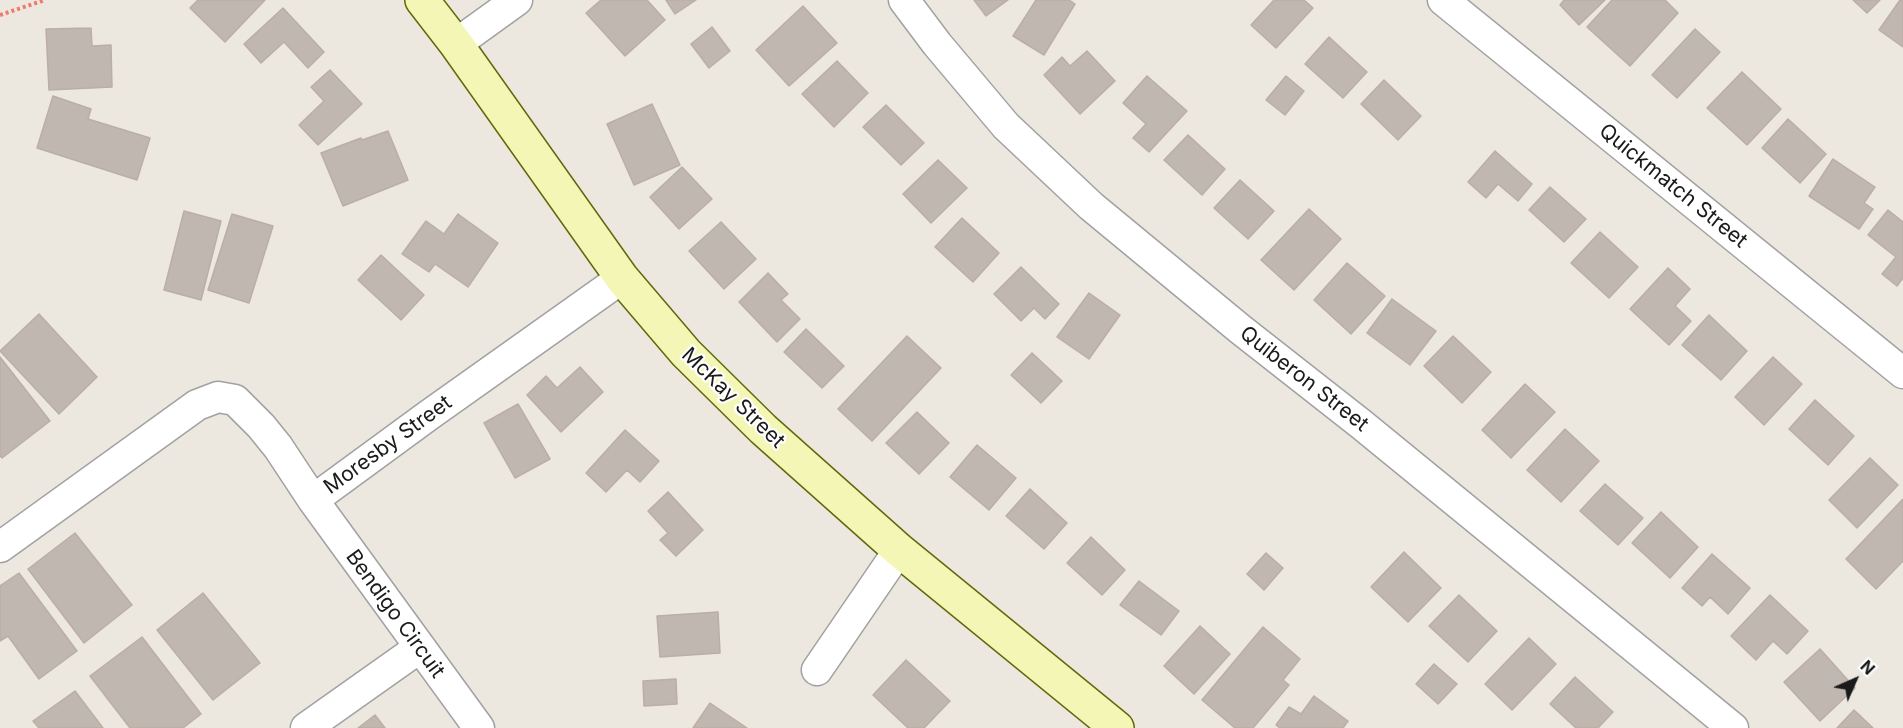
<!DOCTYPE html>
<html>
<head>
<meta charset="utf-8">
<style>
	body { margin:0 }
	#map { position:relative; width:1903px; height:728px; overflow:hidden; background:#ece8e0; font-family:Inter,sans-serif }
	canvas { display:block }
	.north { position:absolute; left:1825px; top:650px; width:60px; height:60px; -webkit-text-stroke:4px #fff; paint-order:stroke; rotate:45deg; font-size:16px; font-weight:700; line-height:24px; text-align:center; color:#1a1a1a }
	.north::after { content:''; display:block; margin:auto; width:21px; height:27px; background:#1a1a1a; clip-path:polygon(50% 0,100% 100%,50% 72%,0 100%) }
</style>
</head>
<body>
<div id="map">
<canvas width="1903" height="728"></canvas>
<div class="north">N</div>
</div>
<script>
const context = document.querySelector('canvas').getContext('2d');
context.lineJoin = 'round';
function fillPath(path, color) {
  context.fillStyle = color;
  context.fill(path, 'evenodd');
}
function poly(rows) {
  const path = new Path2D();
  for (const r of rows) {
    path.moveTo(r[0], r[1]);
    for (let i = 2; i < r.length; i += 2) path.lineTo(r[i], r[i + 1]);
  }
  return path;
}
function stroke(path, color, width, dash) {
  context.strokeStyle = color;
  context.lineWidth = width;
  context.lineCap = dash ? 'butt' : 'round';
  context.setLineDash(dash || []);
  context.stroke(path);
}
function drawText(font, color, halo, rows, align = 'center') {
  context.font = font + ' Inter,sans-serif';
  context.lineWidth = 4.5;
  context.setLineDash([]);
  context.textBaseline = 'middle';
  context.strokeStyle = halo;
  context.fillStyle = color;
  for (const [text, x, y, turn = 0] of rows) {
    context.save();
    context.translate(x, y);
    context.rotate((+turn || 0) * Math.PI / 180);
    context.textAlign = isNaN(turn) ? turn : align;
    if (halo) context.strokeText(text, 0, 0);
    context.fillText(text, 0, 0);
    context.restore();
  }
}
const building = poly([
	[198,0,265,0,225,42,190,8,198,0],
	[601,0,647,0,665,20,625,56,586,13,601,0],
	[666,0,696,0,675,14,666,0],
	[974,0,1008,0,986,16,974,0],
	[1036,0,1069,0,1075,4,1044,55,1013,36,1036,0],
	[1274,0,1304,0,1313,8,1276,48,1251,25,1274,0],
	[1564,0,1605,0,1579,25,1560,5,1564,0],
	[1612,0,1665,0,1678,13,1630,66,1587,27,1612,0],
	[1853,0,1880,0,1867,13,1853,0],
	[1900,0,1903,0,1903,47,1879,30,1900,0],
	[803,6,837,43,789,86,756,50,803,6],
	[283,8,324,52,308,68,284,42,261,63,244,44,283,8],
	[712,27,730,51,709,68,691,44,712,27],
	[91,28,92,46,111,45,112,87,49,90,46,29,91,28],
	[1695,29,1720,52,1677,98,1652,75,1695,29],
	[1329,37,1367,72,1343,98,1305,64,1329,37],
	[1087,51,1115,81,1080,114,1044,75,1062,57,1070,66,1087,51],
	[837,61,868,93,834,127,802,94,837,61],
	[330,70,362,104,318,145,299,125,324,101,311,87,330,70],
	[1742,72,1781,109,1747,145,1707,108,1742,72],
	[1147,76,1187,111,1149,152,1133,138,1146,124,1123,103,1147,76],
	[1286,76,1304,91,1285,115,1266,100,1286,76],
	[1384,80,1421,116,1398,140,1361,104,1384,80],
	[53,96,91,109,88,119,150,138,137,180,37,148,53,96],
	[652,104,680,165,634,185,607,124,652,104],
	[886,105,924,143,901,165,863,127,886,105],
	[1788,119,1826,154,1800,183,1762,148,1788,119],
	[388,131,408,180,343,206,321,153,361,138,362,140,388,131],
	[1188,135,1225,169,1202,195,1164,160,1188,135],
	[1495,151,1532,184,1518,201,1498,184,1486,198,1468,182,1495,151],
	[1833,159,1875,187,1864,203,1873,209,1859,229,1809,196,1833,159],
	[938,160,967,188,931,223,903,194,938,160],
	[682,167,712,199,679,229,650,197,682,167],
	[1240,180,1274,211,1248,239,1214,208,1240,180],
	[1550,187,1586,219,1564,242,1529,210,1550,187],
	[1309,209,1341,239,1294,290,1261,260,1309,209],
	[1888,210,1903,222,1903,278,1897,286,1882,274,1896,257,1868,235,1888,210],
	[184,211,221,221,201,300,164,290,184,211],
	[232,214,273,226,249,303,208,290,232,214],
	[458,214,498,243,468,287,435,264,429,272,402,254,426,221,444,234,458,214],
	[962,218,999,253,973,282,935,247,962,218],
	[721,222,756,259,724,289,689,251,721,222],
	[1600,232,1638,267,1609,298,1571,263,1600,232],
	[381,255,424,295,401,320,358,280,381,255],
	[1347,263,1385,296,1351,334,1314,300,1347,263],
	[1021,267,1059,304,1045,319,1034,308,1021,321,994,294,1021,267],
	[1668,268,1690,289,1675,306,1691,321,1669,345,1630,309,1668,268],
	[768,273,788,294,781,300,800,319,777,342,739,302,768,273],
	[1089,293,1120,315,1089,359,1057,337,1089,293],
	[1392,299,1436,331,1410,365,1367,333,1392,299],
	[39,314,97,377,59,414,0,351,39,314],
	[1709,315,1747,351,1721,380,1682,345,1709,315],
	[806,329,844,366,822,388,784,352,806,329],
	[907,336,941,368,872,441,838,409,907,336],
	[1453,336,1491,372,1462,403,1424,366,1453,336],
	[1032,353,1062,381,1041,403,1011,375,1032,353],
	[0,357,50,421,2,458,0,456,0,357],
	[1773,357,1802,384,1764,425,1735,397,1773,357],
	[580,367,603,392,561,432,527,395,546,376,557,388,580,367],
	[1525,384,1555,412,1511,458,1482,430,1525,384],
	[1815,400,1854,436,1828,465,1789,429,1815,400],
	[518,404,550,459,515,478,484,423,518,404],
	[917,412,949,443,919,474,886,443,917,412],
	[1565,429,1599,461,1561,502,1527,470,1565,429],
	[625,430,659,461,640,482,627,470,606,492,586,473,625,430],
	[977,445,1016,478,989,510,950,477,977,445],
	[1870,458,1898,485,1857,528,1829,500,1870,458],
	[1605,484,1643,518,1618,545,1580,511,1605,484],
	[1030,489,1067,523,1044,549,1006,516,1030,489],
	[668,492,703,530,676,556,660,540,668,533,648,511,668,492],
	[1903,499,1903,561,1876,589,1846,559,1903,499],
	[1661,512,1698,547,1670,578,1632,543,1661,512],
	[75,533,132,605,84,643,28,569,75,533],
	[1091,537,1125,570,1102,595,1067,563,1091,537],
	[1404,552,1441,588,1408,622,1371,587,1404,552],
	[1266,553,1283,568,1264,590,1247,574,1266,553],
	[1712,554,1750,588,1728,614,1710,597,1702,606,1682,588,1712,554],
	[19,573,77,651,39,679,8,636,0,641,0,586,19,573],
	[1139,581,1179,611,1161,635,1120,605,1139,581],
	[203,593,260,663,213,700,157,630,203,593],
	[1459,595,1497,631,1468,662,1429,626,1459,595],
	[1770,595,1808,631,1787,654,1773,641,1756,660,1731,636,1770,595],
	[718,612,720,653,660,657,657,616,718,612],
	[1200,626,1230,654,1194,694,1164,666,1200,626],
	[1263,627,1300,659,1283,680,1289,685,1253,728,1235,728,1202,700,1263,627],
	[142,637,201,714,183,728,130,728,90,676,142,637],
	[1529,638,1556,664,1512,710,1485,684,1529,638],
	[1820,649,1855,688,1820,721,1784,682,1820,649],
	[906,660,950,701,924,728,908,728,873,695,906,660],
	[1434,664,1457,684,1438,704,1416,684,1434,664],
	[1575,677,1613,712,1598,728,1576,728,1550,704,1575,677],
	[676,679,677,704,644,706,643,681,676,679],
	[75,691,103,728,39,728,33,721,75,691],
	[1314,696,1348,721,1343,728,1280,728,1276,725,1289,707,1301,714,1314,696],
	[710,703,747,728,693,728,710,703],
	[1854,710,1873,728,1837,728,1854,710],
	[375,715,385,728,358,728,375,715]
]);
fillPath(building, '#c0b7b0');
stroke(building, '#bcaea3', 1.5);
const street = poly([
	[904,0,937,44,1006,126,1091,206,1240,329,1361,424,1733,728],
	[1443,0,1903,373],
	[456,44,517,0],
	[313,500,479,728],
	[0,547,197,405,218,397,235,400,261,426,278,447,313,500,429,415,622,278],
	[817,670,899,550],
	[306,728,419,648]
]);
const secondary = poly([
	[422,0,456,44,622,278,686,353,763,429,899,550,1117,728]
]);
stroke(street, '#a1a1a1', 33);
stroke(secondary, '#606909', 36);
stroke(poly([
	[0,15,45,0]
]), '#f2786a', 4, [3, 3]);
stroke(street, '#fff', 30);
stroke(secondary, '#f3f6b4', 33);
drawText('21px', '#1a1a1a', '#fff', [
	["Quickmatch Street",1673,186,39],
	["Quiberon Street",1304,379,38],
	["McKay Street",733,398,44],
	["Moresby Street",388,445,-36],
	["Bendigo Circuit",395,614,54]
]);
</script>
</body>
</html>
